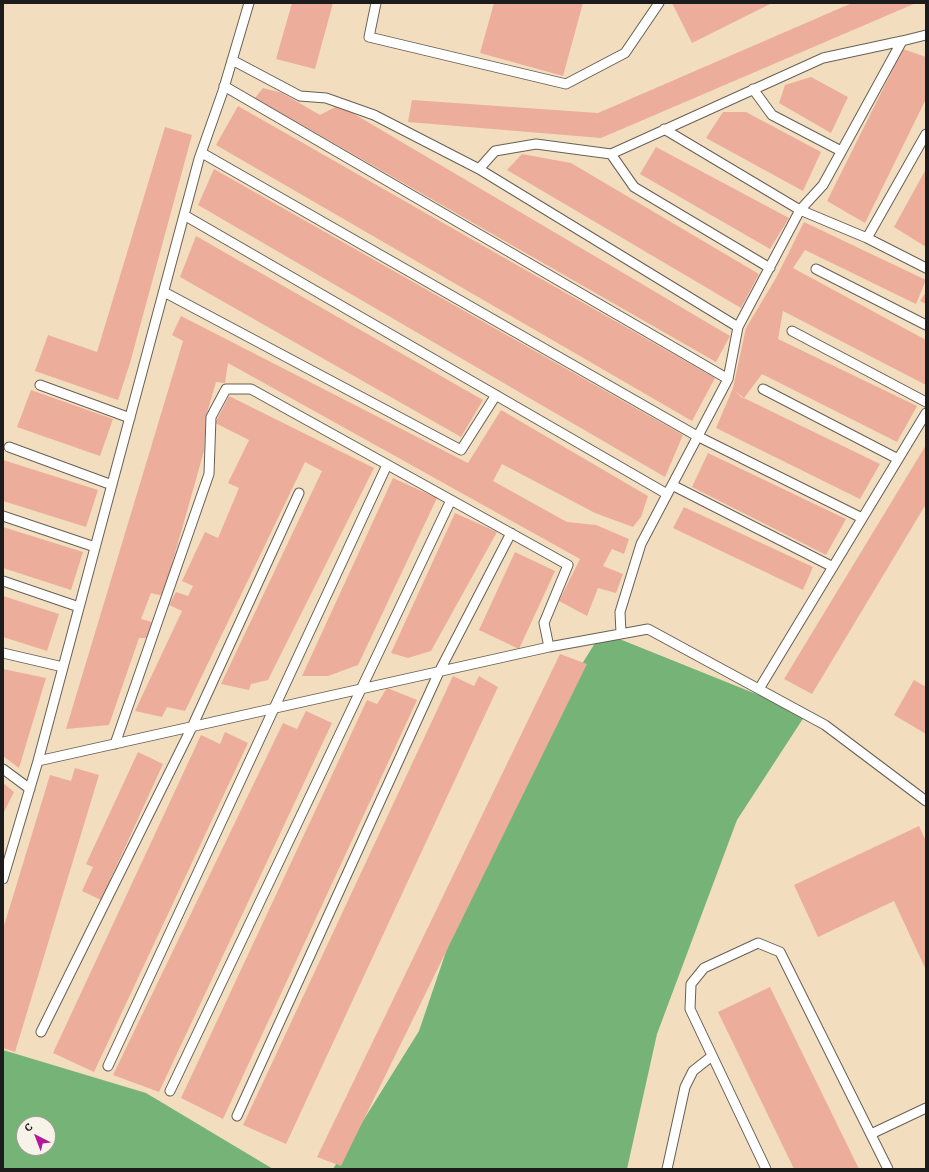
<!DOCTYPE html>
<html>
<head>
<meta charset="utf-8">
<style>
	body { margin:0 }
	#map { position:relative; width:929px; height:1172px; overflow:hidden; background:#f3ddbf; font-family:Alegreya,serif }
	canvas { display:block }
	.frame { position:absolute; inset:0; border:4px solid #1c1c1c; pointer-events:none }
	.north { position:absolute; left:16px; top:1116px; width:40px; height:40px; box-sizing:border-box; background:#f7f3e8; border:1px solid #9f9d96; border-radius:50%; rotate:318deg; font-size:11px; font-weight:700; line-height:16px; text-align:center; color:#1c1c1c }
	.north::after { content:''; display:block; margin:auto; width:14px; height:18px; background:#b5179e; clip-path:polygon(50% 0,100% 100%,50% 72%,0 100%) }
</style>
</head>
<body>
<div id="map">
<canvas width="929" height="1172"></canvas>
<div class="frame"></div>
<div class="north">С</div>
</div>
<script>
const context = document.querySelector('canvas').getContext('2d');
context.lineJoin = 'round';
function fillPath(path, color) {
  context.fillStyle = color;
  context.fill(path, 'evenodd');
}
function poly(rows) {
  const path = new Path2D();
  for (const r of rows) {
    path.moveTo(r[0], r[1]);
    for (let i = 2; i < r.length; i += 2) path.lineTo(r[i], r[i + 1]);
  }
  return path;
}
function stroke(path, color, width, dash) {
  context.strokeStyle = color;
  context.lineWidth = width;
  context.lineCap = dash ? 'butt' : 'round';
  context.setLineDash(dash || []);
  context.stroke(path);
}
fillPath(poly([
	[602,632,806,714,737,820,657,1034,627,1169,333,1169,419,1031,499,796],
	[3,1050,146,1093,273,1169,3,1169],
	[24,1124,48,1124,48,1148,24,1148]
]), '#75b476');
fillPath(poly([
	[292,3,333,3,315,69,276,59],
	[494,3,583,3,563,76,480,53],
	[672,3,772,3,692,43],
	[852,3,916,3,601,138,408,122,412,100,598,113],
	[903,49,926,57,926,99,865,223,827,201],
	[811,77,848,97,831,133,779,103,785,85],
	[263,88,282,93,320,115,339,105,730,336,716,362,255,98],
	[238,106,715,378,692,421,216,145],
	[723,112,746,112,821,152,803,191,706,138],
	[165,127,192,135,130,363,118,400,35,371,48,335,97,352],
	[656,147,789,218,770,249,640,174],
	[522,154,571,163,759,274,741,308,507,170],
	[214,169,683,435,665,477,198,205],
	[926,169,926,247,894,227],
	[804,222,926,280,916,304,805,250,793,268,926,340,926,385,783,311,778,339,917,406,897,442,762,374,744,398,735,391,741,397,746,399,880,464,860,499,716,428,733,388,746,328,776,278],
	[196,236,483,400,461,437,180,277],
	[926,292,926,304,920,301],
	[181,316,468,463,501,410,648,496,641,517,633,527,595,513,502,464,493,481,567,522,596,525,629,539,624,554,612,549,603,566,623,574,616,593,598,588,587,616,559,601,580,559,228,363,225,383,216,382,206,416,204,451,163,596,151,593,141,619,155,623,150,638,139,638,109,725,66,729,183,341,172,335],
	[31,390,113,419,100,456,17,427],
	[229,396,374,468,268,680,251,684,249,690,221,684,322,471,305,462,185,711,167,707,162,717,135,711,182,611,169,605,176,592,188,596,193,586,182,581,205,532,218,538,239,488,228,483,249,440,215,423],
	[926,445,926,504,812,694,784,679],
	[708,453,846,519,826,555,692,487],
	[3,460,98,490,86,527,3,501],
	[393,478,437,498,358,665,328,676,302,676],
	[684,507,813,567,803,590,673,528],
	[455,513,497,532,431,651,408,658,391,653],
	[3,527,83,552,71,590,3,568],
	[515,552,555,571,519,649,479,630],
	[3,596,59,614,47,651,3,637],
	[560,654,587,664,341,1166,317,1157],
	[3,669,46,678,19,768,3,756],
	[453,676,474,686,479,676,498,687,286,1144,243,1125],
	[914,680,926,687,926,734,894,715],
	[387,688,417,700,223,1119,181,1098,367,700,377,704],
	[306,711,332,723,159,1092,113,1075,283,723,297,729],
	[225,732,248,743,94,1072,53,1053,201,735,220,744],
	[138,752,163,764,101,900,82,891,93,867,86,864],
	[75,768,99,775,15,1052,3,1048,3,929,50,775,71,781],
	[3,783,14,792,3,814],
	[919,826,926,841,926,970,894,901,818,937,794,885],
	[770,987,859,1169,794,1169,718,1012]
]), '#ecae9b');
const service = poly([
	[376,3,369,37,566,84,625,53,659,3],
	[232,60,300,96,326,98,374,115,479,169],
	[224,86,728,379],
	[753,89,772,115,841,151],
	[664,129,800,210,867,238,926,134],
	[202,153,697,436,862,518],
	[611,154,634,187,770,268],
	[184,215,667,494],
	[867,238,926,268],
	[816,269,926,325],
	[164,292,461,450,496,395],
	[738,327,479,169,495,151,536,144,611,154,823,58,902,41],
	[792,331,926,402],
	[40,385,130,418],
	[763,389,898,459],
	[9,447,112,485],
	[672,485,833,567],
	[3,516,95,547],
	[3,581,79,607],
	[621,633,620,612,641,544,728,379,738,327,800,210,823,185,902,41,926,35],
	[3,653,63,667],
	[759,689,926,413],
	[115,744,209,474,211,417,226,389,251,389,568,565,544,623,549,647],
	[38,761,549,647,648,629,825,725,926,801],
	[3,769,30,789],
	[3,879,38,761,199,159,223,91,249,3],
	[41,1032,192,727,299,493],
	[108,1066,387,465],
	[170,1091,451,500],
	[237,1116,439,672,511,533],
	[871,1134,926,1108],
	[667,1169,685,1087,693,1071,712,1056],
	[766,1169,690,1009,691,984,704,968,758,943,780,952,888,1169]
]);
stroke(service, '#676055', 11);
stroke(service, '#fff', 9);
</script>
</body>
</html>
